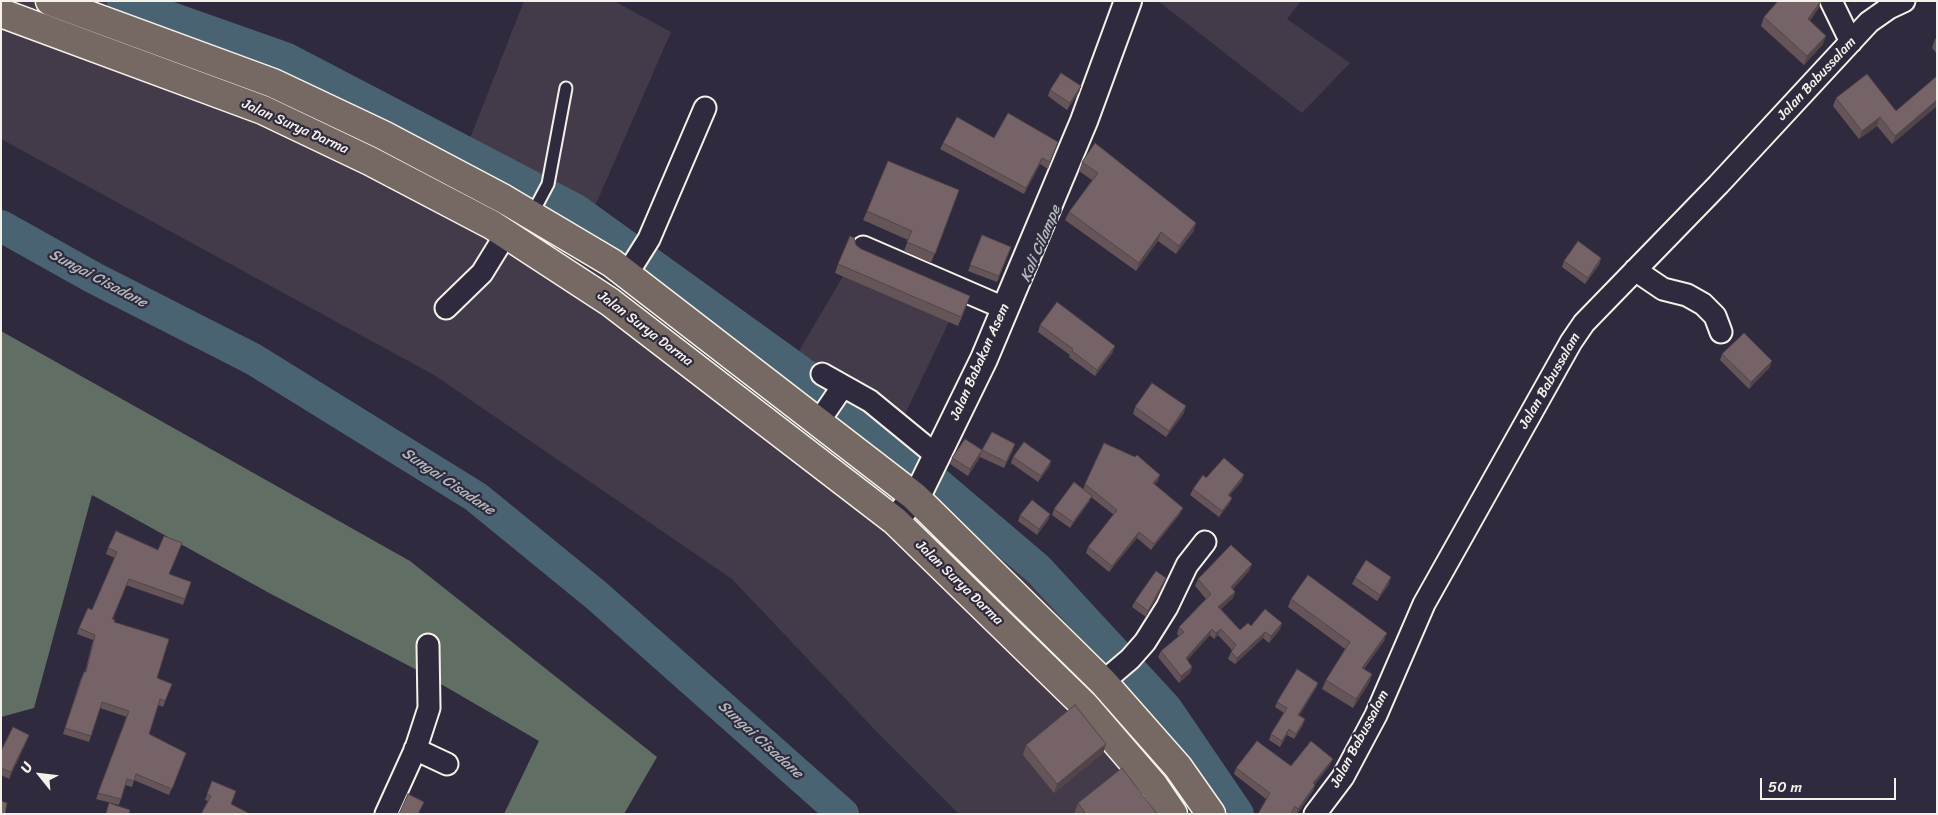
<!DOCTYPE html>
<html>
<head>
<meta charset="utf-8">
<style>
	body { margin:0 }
	#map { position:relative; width:1938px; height:815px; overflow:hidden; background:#2f2a3d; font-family:Sriracha,sans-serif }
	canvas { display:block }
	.frame { position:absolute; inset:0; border:2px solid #f4f1e8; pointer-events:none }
	.north { position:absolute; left:15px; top:750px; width:50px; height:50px; -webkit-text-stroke:4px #2f2a3d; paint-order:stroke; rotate:299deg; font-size:14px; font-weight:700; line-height:20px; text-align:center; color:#f4f1e8 }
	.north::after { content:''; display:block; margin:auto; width:18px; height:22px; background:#f4f1e8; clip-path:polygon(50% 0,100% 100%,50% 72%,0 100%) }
	.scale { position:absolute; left:1760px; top:778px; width:136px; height:22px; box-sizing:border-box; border:2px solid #f4f1e8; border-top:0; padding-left:6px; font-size:15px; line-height:18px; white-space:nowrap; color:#f4f1e8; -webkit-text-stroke:4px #2f2a3d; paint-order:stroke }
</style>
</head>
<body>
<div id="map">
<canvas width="1938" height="815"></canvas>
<div class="frame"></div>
<div class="north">U</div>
<div class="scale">50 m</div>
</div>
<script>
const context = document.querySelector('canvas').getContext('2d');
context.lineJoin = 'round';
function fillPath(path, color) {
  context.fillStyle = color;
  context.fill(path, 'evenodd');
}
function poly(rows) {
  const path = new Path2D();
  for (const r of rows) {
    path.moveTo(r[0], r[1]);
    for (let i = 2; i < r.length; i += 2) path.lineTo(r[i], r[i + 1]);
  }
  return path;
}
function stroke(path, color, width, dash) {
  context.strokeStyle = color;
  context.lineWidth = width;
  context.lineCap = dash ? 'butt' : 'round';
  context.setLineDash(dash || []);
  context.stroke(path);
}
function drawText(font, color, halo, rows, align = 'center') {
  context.font = font + ' Sriracha,sans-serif';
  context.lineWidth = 4.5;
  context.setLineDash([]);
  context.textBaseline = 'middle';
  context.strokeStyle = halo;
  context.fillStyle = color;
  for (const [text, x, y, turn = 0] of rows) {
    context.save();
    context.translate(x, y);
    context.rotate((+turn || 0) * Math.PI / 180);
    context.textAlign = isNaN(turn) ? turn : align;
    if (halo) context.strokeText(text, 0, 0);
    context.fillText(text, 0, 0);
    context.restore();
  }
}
fillPath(poly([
	[1,1,145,1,300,59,386,97,469,141,524,1,614,1,671,32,592,213,796,356,849,266,956,307,897,431,1001,522,1122,636,1229,781,1251,814,959,814,875,730,732,579,434,375,1,139],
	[1158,1,1301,1,1287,19,1350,63,1302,113]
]), '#443b4a');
fillPath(poly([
	[1,331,410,561,657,757,624,814,504,814,539,741,415,669,271,594,92,495,34,708,1,717]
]), '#616e63');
stroke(poly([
	[123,1,285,58,576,210,833,395,1038,569,1166,708,1238,814],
	[1,226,94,278,253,359,476,497,596,595,843,814]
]), '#4a6373', 32);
const service = poly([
	[531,216,548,184,566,88]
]);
const minor = poly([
	[1831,1,1851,42],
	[863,247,1004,308],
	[1635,270,1663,289,1687,295,1703,304,1715,316,1721,332],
	[627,274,649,239,705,108],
	[446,308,482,273,506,234],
	[822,374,870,401,937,456],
	[819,421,843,386],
	[1103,682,1130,659,1145,642,1167,607,1187,565,1205,542],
	[415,749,447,764],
	[386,814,416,748,429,708,428,645],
	[1315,814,1343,777,1376,715,1424,604,1571,342,1584,323,1718,185,1869,22,1889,8,1904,1]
]);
const tertiary = poly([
	[895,521,921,488,984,359,1084,121,1128,1]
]);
const primary = poly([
	[50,1,273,83,383,135,504,199,612,263,914,496,1103,682,1178,767,1211,814],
	[1,13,263,110,370,161,492,225,610,302,895,521,1084,705,1154,786,1173,814]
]);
stroke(service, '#f4f1e8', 15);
stroke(minor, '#f4f1e8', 25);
stroke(tertiary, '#f4f1e8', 30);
stroke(primary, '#f4f1e8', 31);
stroke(service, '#2f2a3d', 11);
stroke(minor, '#2f2a3d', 21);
stroke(tertiary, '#2f2a3d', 26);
stroke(primary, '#766964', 28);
fillPath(poly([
	[1821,1,1818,9,1810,21,1823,44,1804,65,1761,26,1764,17],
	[1937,38,1937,54,1932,48,1935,39],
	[1937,76,1937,106,1892,144,1877,126,1859,139,1833,106,1836,98,1896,111],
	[1081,86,1079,92,1067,110,1048,96,1050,90],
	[994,138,1058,142,1048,169,1040,164,1024,194,940,149,943,143],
	[1082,162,1196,223,1193,232,1176,254,1158,241,1136,271,1065,220,1069,212,1092,180,1079,171],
	[959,190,931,263,904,251,908,240,863,220,867,211],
	[982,235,1011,247,997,282,968,271],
	[856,245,861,249,967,305,958,326,835,273,838,264],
	[1601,258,1599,265,1585,284,1562,267,1564,261],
	[1040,325,1113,352,1095,376,1069,357,1070,355,1038,332],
	[1722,354,1770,367,1749,389,1720,360],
	[1135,407,1184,413,1166,437,1133,414],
	[982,450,1013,450,1004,468,980,457,968,476,950,464,952,458],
	[1013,457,1051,461,1049,467,1038,482,1011,463],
	[1206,478,1242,481,1229,496,1232,498,1229,504,1219,517,1190,495,1193,489],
	[1158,481,1154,485,1180,514,1151,550,1137,538,1109,572,1086,553,1088,547,1114,515,1091,497,1089,502,1070,528,1052,515,1054,509,1083,490,1085,484],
	[1050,514,1048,520,1037,535,1018,521,1020,515],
	[108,548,170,575,191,582,183,605,126,585,113,619,114,622,157,678,172,684,163,707,158,705,149,734,186,753,169,795,134,780,132,787,125,785,119,805,96,799,127,717,100,708,89,742,63,734,81,678,85,672,93,640,77,634,79,628,92,610,115,558,106,554],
	[1252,564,1249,571,1233,589,1235,592,1233,598,1221,609,1240,630,1251,626,1282,623,1280,629,1269,643,1263,638,1235,664,1228,659,1231,652,1232,650,1218,635,1214,639,1210,635,1187,660,1192,667,1190,673,1179,683,1158,657,1161,651,1179,636,1177,634,1179,627,1206,599,1195,586,1198,579],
	[1355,578,1389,584,1377,601,1352,584],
	[1164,584,1146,617,1132,607,1135,601],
	[1291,599,1384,641,1364,669,1372,674,1369,683,1353,708,1322,689,1326,680,1345,649,1288,607],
	[1318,683,1316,688,1299,716,1303,725,1294,739,1287,735,1280,747,1269,740,1271,734,1284,713,1275,707,1277,702],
	[29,735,9,779,1,775,1,751],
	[1106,744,1103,753,1054,793,1023,755,1026,745],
	[1330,765,1315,784,1315,785,1313,791,1297,814,1294,814,1293,813,1292,814,1258,814,1266,799,1234,774,1236,768],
	[212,781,231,804,208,801,205,800],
	[1078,803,1157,814,1074,814]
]), '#655559');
fillPath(poly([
	[1821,1,1818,9,1805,28,1808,19],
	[1826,36,1823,44,1804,65,1807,56],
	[1081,86,1079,92,1067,110,1070,103],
	[1937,100,1937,106,1892,144,1895,136],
	[1880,117,1877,126,1859,139,1862,131],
	[1042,158,1040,164,1024,194,1026,188],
	[1196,223,1193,232,1176,254,1179,246],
	[1161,232,1158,241,1136,271,1139,263],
	[1601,258,1599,265,1585,284,1588,278],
	[1115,346,1113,352,1095,376,1097,370],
	[1772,361,1770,367,1749,389,1751,382],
	[1186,406,1184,413,1166,437,1169,431],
	[1015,444,1013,450,1004,468,1006,462],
	[982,450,980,457,968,476,970,469],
	[1051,461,1049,467,1038,482,1041,476],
	[1160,475,1158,481,1150,489,1153,483],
	[1244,475,1242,481,1225,501,1228,495],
	[1092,496,1089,502,1070,528,1073,522],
	[1232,498,1229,504,1219,517,1222,511],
	[1183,508,1180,514,1151,550,1154,544],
	[1050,514,1048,520,1037,535,1039,529],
	[1139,532,1137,538,1109,572,1112,566],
	[1252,564,1249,571,1229,593,1231,587],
	[1391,577,1389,584,1377,601,1380,595],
	[1166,578,1164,584,1146,617,1148,611],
	[1235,592,1233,598,1216,613,1218,607],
	[1282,623,1280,629,1269,643,1271,636],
	[1212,629,1210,635,1183,665,1186,658],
	[1221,629,1218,635,1214,639,1216,633],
	[1265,632,1263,638,1235,664,1237,658],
	[1387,633,1384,641,1358,676,1362,668],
	[1192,667,1190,673,1179,683,1181,676],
	[1372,674,1369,683,1353,708,1356,699],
	[1318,683,1316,688,1296,721,1298,715],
	[1305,719,1303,725,1294,739,1296,734],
	[1289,729,1287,735,1280,747,1282,741],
	[29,735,27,741,9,779,11,772],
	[1106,744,1103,753,1054,793,1057,784],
	[1333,759,1330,765,1311,789,1313,783],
	[1315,785,1313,791,1296,814,1298,809]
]), '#524549');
const building = poly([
	[1778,1,1821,1,1808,19,1826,36,1807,56,1764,17,1778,1],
	[1061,73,1081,86,1070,103,1050,90,1061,73],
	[1867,74,1896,111,1937,76,1937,100,1895,136,1880,117,1862,131,1836,98,1867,74],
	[1008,113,1058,142,1050,162,1042,158,1026,188,943,143,957,117,994,138,1008,113],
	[1095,143,1196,223,1179,246,1161,232,1139,263,1069,212,1098,173,1082,162,1095,143],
	[888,161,959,190,935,254,907,242,912,231,867,211,888,161],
	[982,235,1011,247,999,276,970,265,982,235],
	[850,236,854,238,856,245,861,249,970,296,961,317,838,264,850,236],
	[1578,241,1601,258,1588,278,1564,261,1578,241],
	[1057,302,1115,346,1097,370,1072,351,1073,349,1040,325,1057,302],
	[1744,333,1772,361,1751,382,1722,354,1744,333],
	[1152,383,1186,406,1169,431,1135,407,1152,383],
	[992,432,1015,444,1006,462,982,450,992,432],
	[965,439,982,450,970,469,952,458,965,439],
	[1024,442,1051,461,1041,476,1013,457,1024,442],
	[1104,443,1135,457,1137,455,1160,475,1153,483,1183,508,1154,544,1139,532,1112,566,1088,547,1117,510,1085,484,1104,443],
	[1224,458,1244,475,1228,495,1232,498,1222,511,1193,489,1203,475,1206,478,1224,458],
	[1074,482,1092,496,1073,522,1054,509,1074,482],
	[1032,500,1050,514,1039,529,1020,515,1032,500],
	[116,531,158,550,164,536,182,543,169,574,191,582,185,599,129,579,112,619,115,620,114,622,169,639,157,678,172,684,165,701,160,699,149,734,186,753,172,789,136,774,134,781,127,779,121,799,98,793,129,711,102,702,91,736,65,728,84,672,86,672,95,635,79,628,88,608,92,610,117,552,108,548,116,531],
	[1231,545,1252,564,1231,587,1235,592,1218,607,1240,630,1248,623,1251,626,1265,609,1282,623,1271,636,1265,632,1237,658,1231,652,1236,645,1221,629,1216,633,1212,629,1186,658,1192,667,1181,676,1161,651,1184,632,1179,627,1211,594,1198,579,1231,545],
	[1366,560,1391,577,1380,595,1355,578,1366,560],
	[1156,571,1166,578,1148,611,1135,601,1156,571],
	[1308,575,1387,633,1362,668,1372,674,1356,699,1326,680,1350,642,1291,599,1308,575],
	[1297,669,1318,683,1298,715,1305,719,1296,734,1289,729,1282,741,1271,734,1287,708,1277,702,1297,669],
	[1075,705,1106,744,1057,784,1026,745,1075,705],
	[13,727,29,735,11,772,1,768,1,751,13,727],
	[1257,741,1291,766,1311,741,1333,759,1313,783,1315,785,1298,809,1295,806,1291,814,1258,814,1270,793,1236,768,1257,741],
	[1122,768,1157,814,1086,814,1078,803,1122,768],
	[212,781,236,791,231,804,250,814,201,814,211,796,207,794,212,781],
	[408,794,424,802,418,814,399,814,408,794],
	[1,801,7,803,5,814,1,814,1,801],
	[109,803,130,810,129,814,106,814,109,803]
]);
fillPath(building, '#756368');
stroke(building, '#524549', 1);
drawText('14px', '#f4f1e8', '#2f2a3d', [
	["Jalan Babussalam",1817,79,-47],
	["Jalan Surya Darma",295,127,24],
	["Jalan Surya Darma",645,329,37],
	["Jalan Babakan Asem",980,362,-66],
	["Jalan Babussalam",1550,381,-60],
	["Jalan Surya Darma",959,583,44],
	["Jalan Babussalam",1360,739,-62]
]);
drawText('italic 15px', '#b0b8b9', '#2f2a3d', [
	["Kali Cilampe",1041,244,-67],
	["Sungai Cisadane",98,279,28],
	["Sungai Cisadane",448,482,34],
	["Sungai Cisadane",760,740,42]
]);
</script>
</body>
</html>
